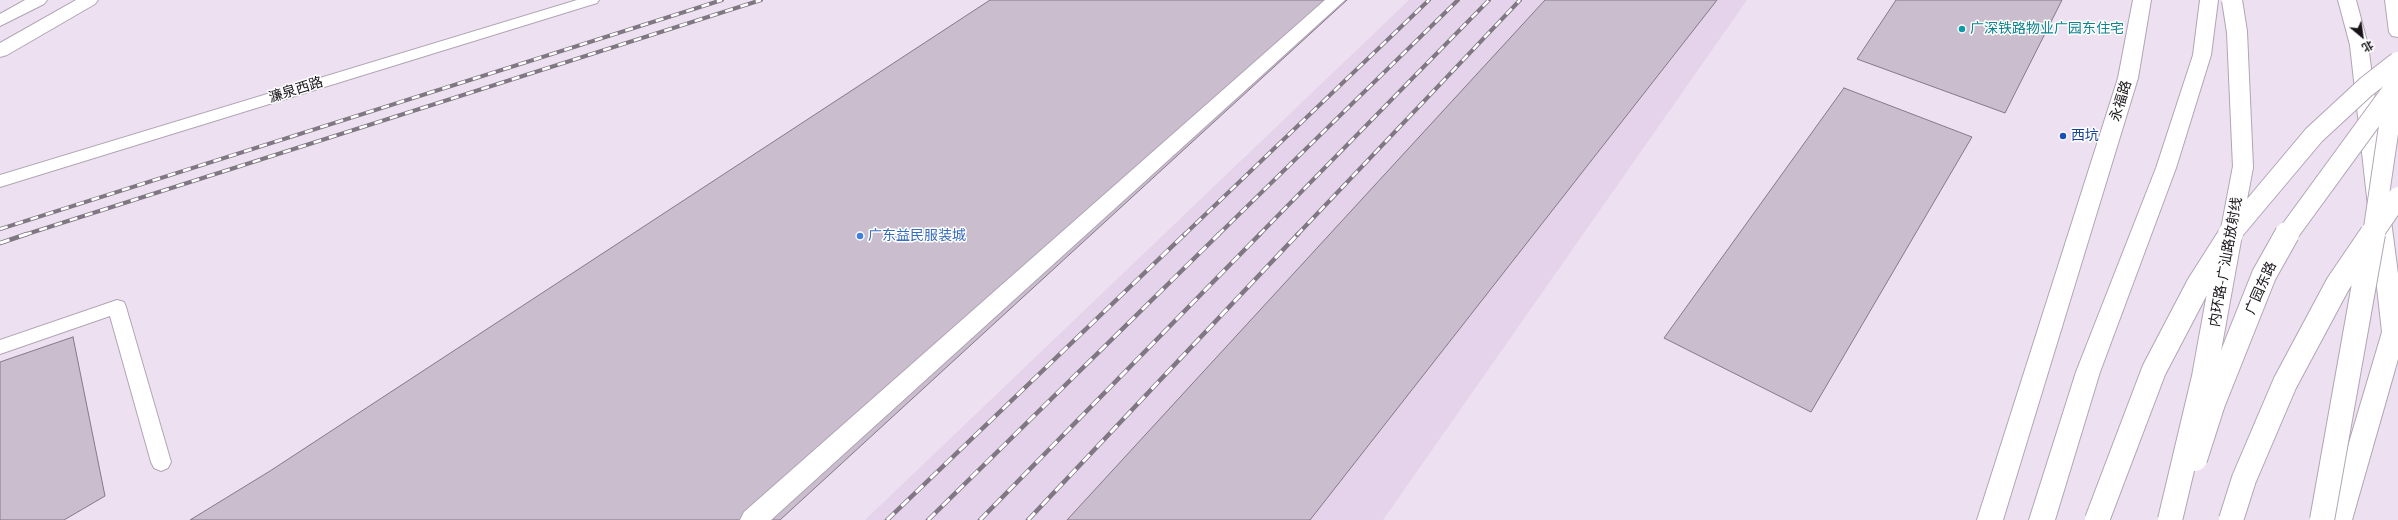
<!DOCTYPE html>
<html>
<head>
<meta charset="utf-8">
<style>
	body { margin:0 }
	#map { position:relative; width:2398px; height:520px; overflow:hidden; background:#ede0f1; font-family:Montserrat,"Noto Sans SC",sans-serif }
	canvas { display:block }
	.north { position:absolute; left:2342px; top:16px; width:40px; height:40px; -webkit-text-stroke:3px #fff; paint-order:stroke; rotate:151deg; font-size:11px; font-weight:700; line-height:16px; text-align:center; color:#18141a }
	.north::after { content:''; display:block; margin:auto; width:14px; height:18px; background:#18141a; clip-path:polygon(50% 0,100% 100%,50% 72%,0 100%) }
</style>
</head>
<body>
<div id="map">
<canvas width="2398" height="520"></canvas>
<div class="north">北</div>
</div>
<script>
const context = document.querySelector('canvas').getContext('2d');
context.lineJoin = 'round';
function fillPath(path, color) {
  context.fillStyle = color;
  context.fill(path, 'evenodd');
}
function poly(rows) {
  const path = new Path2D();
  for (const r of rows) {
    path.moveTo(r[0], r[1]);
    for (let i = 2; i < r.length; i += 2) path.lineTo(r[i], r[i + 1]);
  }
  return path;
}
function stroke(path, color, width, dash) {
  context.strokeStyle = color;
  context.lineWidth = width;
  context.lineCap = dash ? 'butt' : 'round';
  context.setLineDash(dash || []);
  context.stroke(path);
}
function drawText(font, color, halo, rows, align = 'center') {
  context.font = font + ' Montserrat,"Noto Sans SC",sans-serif';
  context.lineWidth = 3;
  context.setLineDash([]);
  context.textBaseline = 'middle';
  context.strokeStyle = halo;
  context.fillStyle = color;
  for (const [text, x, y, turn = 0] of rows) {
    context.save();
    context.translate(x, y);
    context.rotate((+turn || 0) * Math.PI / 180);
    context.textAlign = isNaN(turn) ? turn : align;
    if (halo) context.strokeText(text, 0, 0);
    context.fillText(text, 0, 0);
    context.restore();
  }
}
fillPath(poly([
	[1409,0,1747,0,1383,520,865,520]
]), '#e5d3eb');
const building = poly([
	[990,0,1347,0,780,520,190,520,270,471,990,0],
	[1545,0,1717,0,1310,520,1067,520,1545,0],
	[1896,0,2062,0,2005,113,1857,59,1896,0],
	[1844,88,1972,137,1811,412,1664,338,1844,88],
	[73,337,105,496,64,520,0,520,0,362,73,337]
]);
fillPath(building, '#cabece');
stroke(building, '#847988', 1);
const lane = poly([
	[577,0,599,0,597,3,0,187,0,175,577,0],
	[117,300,124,302,126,307,171,462,168,468,161,471,154,468,151,462,110,316,0,354,0,340,117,300]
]);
const street = poly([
	[25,0,47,0,44,4,0,26,0,14,25,0],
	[76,0,98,0,95,4,7,55,0,57,0,43,76,0],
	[1325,0,1345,0,771,520,740,520,744,512,1325,0]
]);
const primary = poly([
	[2133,0,2151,0,2138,78,2003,520,1977,520,2118,78,2133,0],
	[2338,0,2356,0,2368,45,2398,274,2398,359,2352,520,2326,520,2382,332,2350,45,2338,0]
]);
const highway = poly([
	[2200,0,2218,0,2211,55,2176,168,2100,372,2055,520,2029,520,2076,372,2156,168,2193,55,2200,0],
	[2385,0,2398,0,2398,37,2392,36,2389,32,2385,0]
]);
stroke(lane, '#b1a5b5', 2);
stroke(street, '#b1a5b5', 2);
stroke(primary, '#b1a5b5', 2);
stroke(highway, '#b1a5b5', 2);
fillPath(lane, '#fff');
fillPath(street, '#fff');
fillPath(primary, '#fff');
fillPath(highway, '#fff');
const railFar1 = poly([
	[0,229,722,0],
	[24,235,761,0],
	[1184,235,1429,0],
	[1218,235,1458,0],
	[1259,235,1489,0],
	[1297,235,1520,0]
]);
const rail = poly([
	[0,243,27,234],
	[887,520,1185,234],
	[928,520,1219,234],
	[980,520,1260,234],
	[1028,520,1298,234]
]);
stroke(railFar1, '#7f7782', 4);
stroke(rail, '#7f7782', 4.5);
stroke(railFar1, '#fff', 2.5, [8]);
stroke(rail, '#fff', 3, [10]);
const primaryBridgeFar1 = poly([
	[2287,235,2398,83]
]);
const primaryBridge = poly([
	[2195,459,2213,403,2264,275,2287,234]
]);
const highwayBridgeFar1 = poly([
	[2230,235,2314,135,2366,87,2398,62],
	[2230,235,2243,167,2237,32,2232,0],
	[2372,235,2398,197],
	[2373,235,2398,65]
]);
const highwayBridge = poly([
	[2097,520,2154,370,2198,286,2231,234],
	[2170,520,2204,377,2230,234],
	[2231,520,2244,479,2285,383,2338,284,2372,234],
	[2322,520,2373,234]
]);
stroke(primaryBridgeFar1, '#b1a5b5', 22, []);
stroke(primaryBridge, '#b1a5b5', 26, []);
stroke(highwayBridgeFar1, '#b1a5b5', 22, []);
stroke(highwayBridge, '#b1a5b5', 26, []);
stroke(primaryBridgeFar1, '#fff', 20);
stroke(primaryBridge, '#fff', 24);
stroke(highwayBridgeFar1, '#fff', 20);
stroke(highwayBridge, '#fff', 24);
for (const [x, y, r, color] of [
	[1962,29,4,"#0f9aa8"],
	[2063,136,4,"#1a4fb4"],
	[860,236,4,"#3f7fe0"]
]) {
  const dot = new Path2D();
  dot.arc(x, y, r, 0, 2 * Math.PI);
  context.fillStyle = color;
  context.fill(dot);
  stroke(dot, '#fff', 1.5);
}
drawText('14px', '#0d838f', '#fff', [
	["广深铁路物业广园东住宅",1970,29]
], 'left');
drawText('14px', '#18141a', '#fff', [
	["濂泉西路",296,90,-17],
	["永福路",2121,101,-73],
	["内环路-广汕路放射线",2226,262,-80],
	["广园东路",2261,288,-66]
]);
drawText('14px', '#164399', '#fff', [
	["西坑",2071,136]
], 'left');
drawText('14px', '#366cbe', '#fff', [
	["广东益民服装城",868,236]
], 'left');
</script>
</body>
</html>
